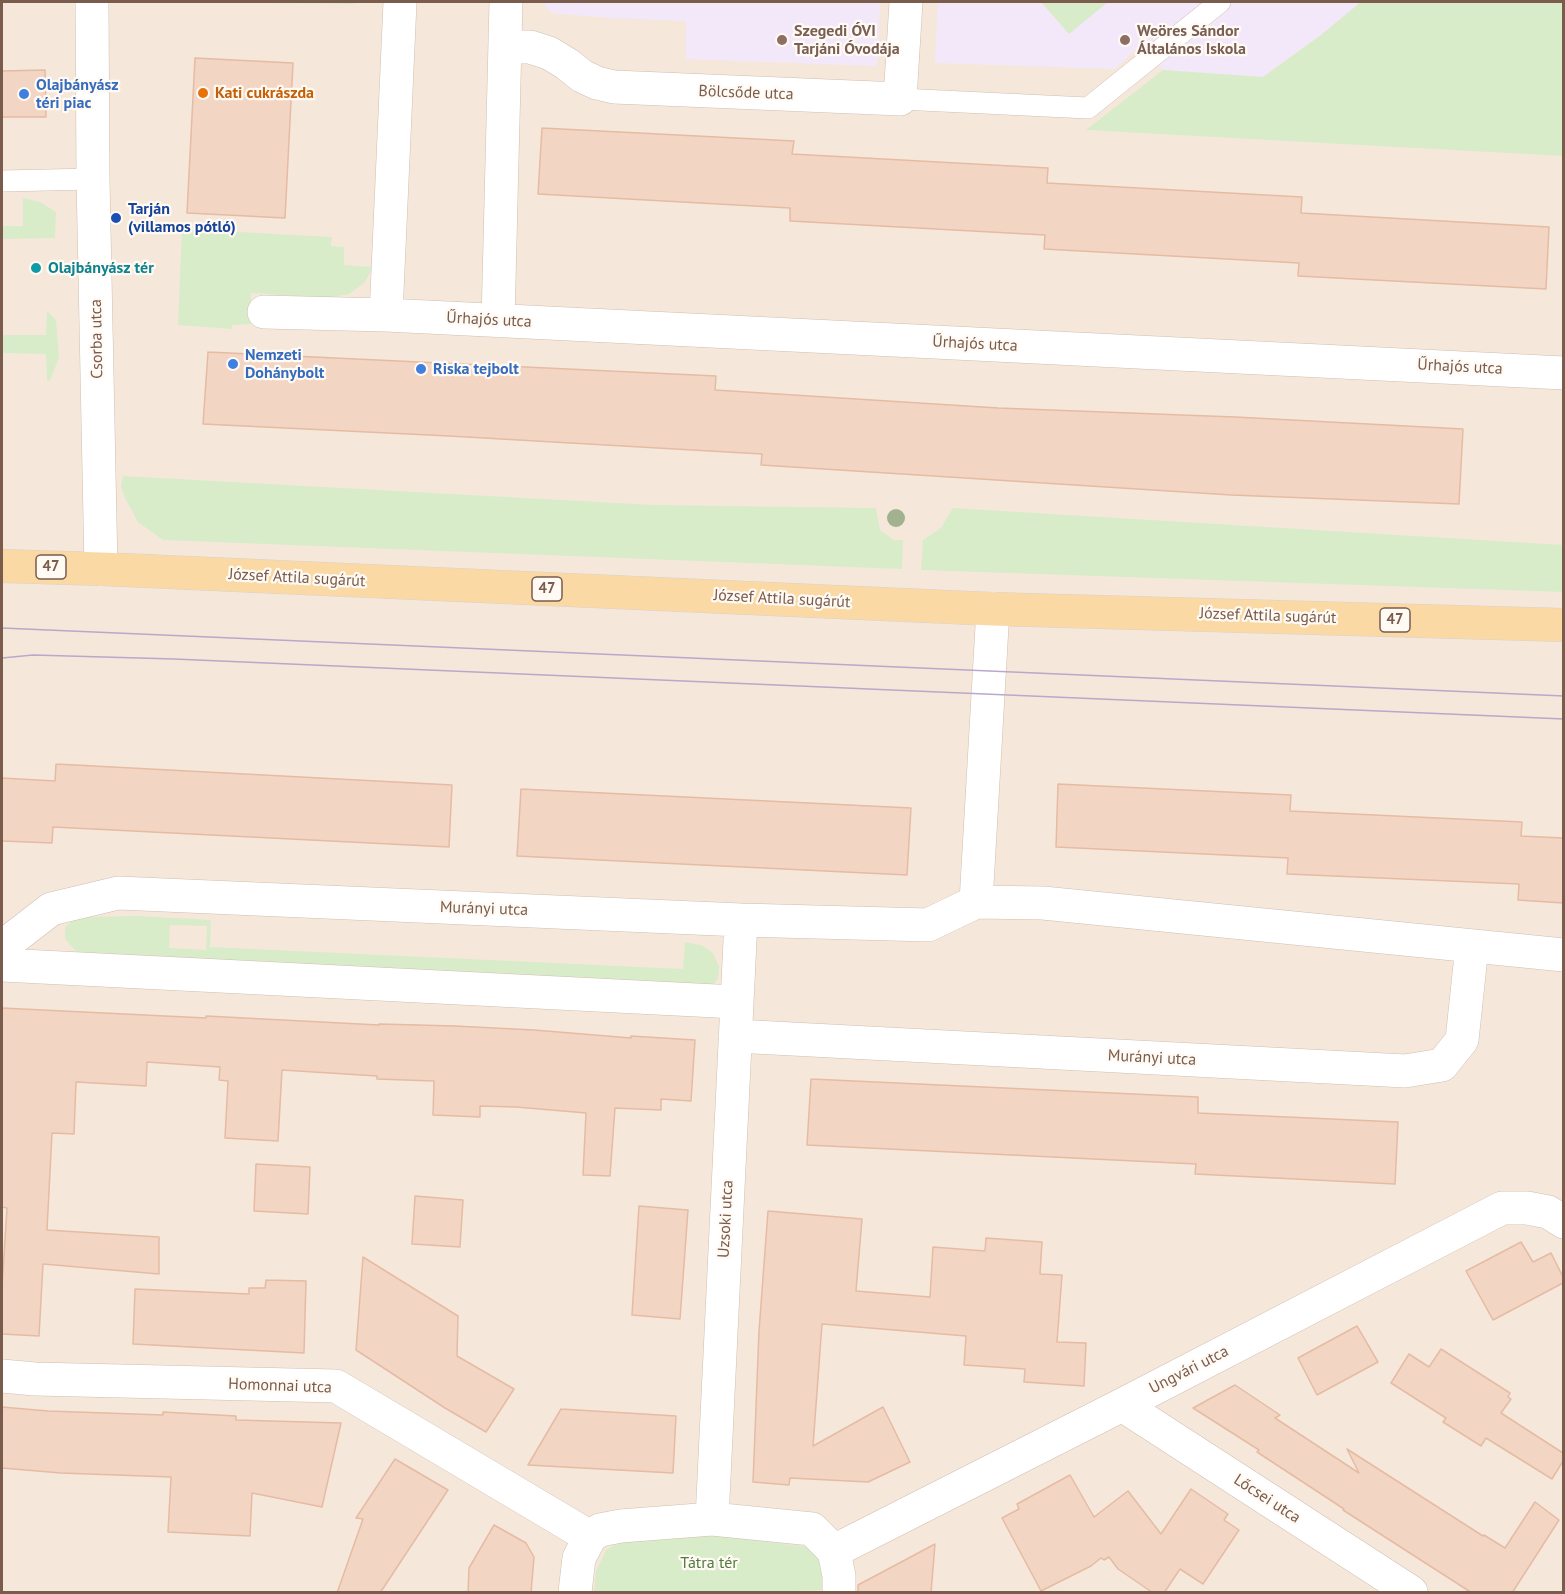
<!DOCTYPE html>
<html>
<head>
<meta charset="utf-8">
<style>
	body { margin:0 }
	#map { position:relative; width:1565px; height:1594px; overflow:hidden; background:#fdf6ec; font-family:"PT Sans",sans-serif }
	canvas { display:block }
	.frame { position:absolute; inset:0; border:3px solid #7a5c4d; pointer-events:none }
</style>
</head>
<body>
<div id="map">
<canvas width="1565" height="1594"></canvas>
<div class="frame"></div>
</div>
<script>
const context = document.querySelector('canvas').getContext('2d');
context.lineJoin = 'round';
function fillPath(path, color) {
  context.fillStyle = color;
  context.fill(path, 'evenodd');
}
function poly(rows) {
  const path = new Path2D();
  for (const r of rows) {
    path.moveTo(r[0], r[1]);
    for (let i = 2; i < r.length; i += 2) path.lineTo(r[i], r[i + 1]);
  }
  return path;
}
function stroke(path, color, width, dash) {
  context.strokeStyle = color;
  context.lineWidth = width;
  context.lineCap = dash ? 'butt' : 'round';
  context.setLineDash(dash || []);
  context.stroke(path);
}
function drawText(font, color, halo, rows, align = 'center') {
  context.font = font + ' "PT Sans",sans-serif';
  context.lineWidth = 4.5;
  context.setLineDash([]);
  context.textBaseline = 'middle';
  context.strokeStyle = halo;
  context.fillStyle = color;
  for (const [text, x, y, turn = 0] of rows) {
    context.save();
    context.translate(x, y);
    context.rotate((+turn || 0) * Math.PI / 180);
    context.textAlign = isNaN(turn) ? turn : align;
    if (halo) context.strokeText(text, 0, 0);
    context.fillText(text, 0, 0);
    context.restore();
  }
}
fillPath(poly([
	[2,2,1563,2,1563,1592,2,1592]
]), '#f5e8da');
fillPath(poly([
	[544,2,880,2,877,66,686,59,686,21,613,18,551,13,544,4],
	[938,2,1361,2,1321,35,1263,77,1163,70,1152,57,1140,46,1115,69,935,63]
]), '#f3e8fa');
fillPath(poly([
	[192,2,355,2,355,4],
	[1041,2,1108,2,1069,34],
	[1361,2,1563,2,1563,156,1086,130,1163,70,1263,77,1321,35],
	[23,198,40,202,56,212,55,238,2,239,2,226,23,226],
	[182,229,332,237,331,246,344,247,344,265,373,267,365,282,349,294,326,298,251,293,251,324,232,325,232,329,178,325],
	[47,311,56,320,59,357,50,381,47,380,46,354,2,353,2,335,46,335],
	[123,476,653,505,876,508,880,530,894,540,903,540,902,569,163,540,138,522,125,498,121,486],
	[953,508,1563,545,1563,592,921,570,923,540,941,528],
	[140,916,211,920,210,947,683,969,685,942,701,945,713,953,719,967,718,978,712,987,88,954,77,952,65,939,65,927,77,917],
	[170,925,207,926,206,950,169,948],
	[709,1534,809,1547,822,1561,824,1590,797,1591,797,1592,594,1592,596,1571,606,1550,623,1539]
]), '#d8ecc9');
const building = poly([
	[195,58,293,63,285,218,187,213,195,58],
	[45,70,46,117,2,117,2,71,45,70],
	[542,128,794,141,792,154,1048,168,1047,183,1302,197,1301,213,1549,227,1546,289,1298,276,1299,263,1044,249,1045,235,790,221,790,208,538,194,542,128],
	[208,352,716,376,715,390,998,408,1235,417,1463,429,1459,504,1231,495,761,465,762,454,449,436,203,424,208,352],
	[56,764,452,785,449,847,53,827,52,843,2,841,2,778,55,781,56,764],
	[1058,784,1291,795,1290,811,1522,822,1521,836,1563,838,1563,903,1518,900,1519,884,1287,874,1288,858,1056,847,1058,784],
	[521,789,911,808,907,875,517,856,521,789],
	[2,1008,206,1018,206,1016,379,1025,379,1024,455,1026,534,1030,631,1038,631,1036,695,1040,691,1101,661,1099,661,1110,615,1108,610,1176,583,1175,586,1113,516,1107,480,1106,480,1117,433,1115,434,1081,377,1079,377,1076,282,1070,278,1141,225,1138,228,1081,219,1080,220,1067,147,1062,146,1086,76,1082,74,1134,52,1133,47,1230,159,1237,159,1274,43,1264,39,1336,2,1334,2,1287,7,1208,2,1207,2,1008],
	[811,1079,1198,1097,1198,1113,1398,1122,1395,1184,1195,1174,1196,1164,807,1145,811,1079],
	[256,1164,310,1167,308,1214,254,1211,256,1164],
	[415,1196,463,1200,460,1247,412,1244,415,1196],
	[639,1206,688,1210,680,1319,632,1315,639,1206],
	[768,1211,862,1219,856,1291,930,1297,933,1247,985,1251,986,1238,1042,1242,1040,1274,1062,1275,1057,1342,1086,1343,1084,1386,1024,1382,1025,1369,964,1365,966,1336,822,1324,813,1446,883,1407,910,1462,868,1482,790,1478,789,1485,753,1482,759,1331,768,1211],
	[1521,1242,1533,1262,1551,1253,1563,1277,1563,1283,1493,1320,1466,1271,1521,1242],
	[363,1257,458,1316,457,1356,514,1389,486,1432,445,1408,356,1350,363,1257],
	[266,1280,306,1281,304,1353,133,1344,135,1289,249,1294,249,1288,265,1288,266,1280],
	[1357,1326,1378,1362,1317,1395,1298,1358,1357,1326],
	[1441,1349,1510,1393,1508,1397,1511,1399,1501,1413,1563,1453,1563,1461,1552,1479,1486,1438,1481,1446,1443,1422,1446,1418,1391,1383,1409,1354,1429,1367,1441,1349],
	[1235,1385,1280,1415,1275,1418,1359,1473,1347,1449,1483,1536,1484,1535,1505,1548,1535,1502,1559,1520,1512,1593,1472,1593,1343,1510,1344,1509,1257,1452,1259,1450,1193,1408,1235,1385],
	[2,1407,48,1411,163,1415,163,1412,236,1416,236,1420,341,1423,322,1507,252,1493,250,1536,168,1532,171,1477,61,1473,2,1468,2,1407],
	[561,1409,676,1416,673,1473,528,1465,561,1409],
	[395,1459,448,1490,380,1593,337,1593,363,1519,356,1518,395,1459],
	[1070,1475,1094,1517,1128,1491,1161,1534,1191,1489,1228,1514,1224,1520,1239,1530,1203,1584,1180,1569,1164,1593,1153,1593,1118,1569,1109,1557,1104,1560,1101,1558,1091,1566,1041,1591,1002,1518,1019,1509,1017,1504,1070,1475],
	[494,1525,526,1543,534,1557,531,1593,468,1593,469,1568,494,1525],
	[935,1544,931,1593,858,1593,858,1585,935,1544]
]);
fillPath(building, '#f3d5c3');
stroke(building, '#e6bba3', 1.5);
const lane = poly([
	[900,99,1088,108,1220,2],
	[2,181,93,179]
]);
const street = poly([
	[92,2,93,179,101,569],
	[400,2,386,315,1564,373],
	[505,47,530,47,549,53,567,64,582,76,597,83,614,87,900,99,906,2],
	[264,312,386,315],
	[498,321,506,2],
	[976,902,993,609],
	[2,947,51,909,118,893,741,920,928,925,976,902,1043,903,1564,955],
	[2,965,736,1002],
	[735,1036,1405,1071,1442,1065,1462,1040,1472,946],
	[2,1376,35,1379,336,1386,590,1537],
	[1122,1405,1411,1592],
	[712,1519,741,920],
	[834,1551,1122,1405,1502,1208,1527,1208,1548,1212,1564,1222],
	[575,1592,579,1558,590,1537,600,1530,621,1526,712,1519,812,1529,834,1551,839,1576,839,1592]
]);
const primary = poly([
	[2,566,101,569,993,609,1564,625]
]);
stroke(lane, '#d1beb0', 22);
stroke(street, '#d1beb0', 34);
stroke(primary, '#dad1cd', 34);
stroke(lane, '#fff', 21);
stroke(street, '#fff', 33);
stroke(primary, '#fbd9a5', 33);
stroke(poly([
	[2,628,1564,696],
	[2,658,33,655,174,659,1564,719]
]), '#b9a8c9', 1.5);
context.fillStyle = '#a0b28e';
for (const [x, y] of [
	[896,518]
]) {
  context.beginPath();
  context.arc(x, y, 9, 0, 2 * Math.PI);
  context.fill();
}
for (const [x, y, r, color] of [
	[782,40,6,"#8d6e63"],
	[1125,40,6,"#8d6e63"],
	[203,93,6,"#e8710a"],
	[24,94,6,"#3f7fe0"],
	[116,218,6,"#1a4fb4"],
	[36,268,6,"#0f9aa8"],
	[233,364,6,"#3f7fe0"],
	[421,369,6,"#3f7fe0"]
]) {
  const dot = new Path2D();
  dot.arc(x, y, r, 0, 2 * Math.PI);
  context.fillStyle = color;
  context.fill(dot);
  stroke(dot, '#fffaf3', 2);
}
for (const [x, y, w] of [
	[51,567,30],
	[547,589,30],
	[1395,620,30]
]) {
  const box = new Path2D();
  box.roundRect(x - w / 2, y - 12, w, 24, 4.5);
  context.fillStyle = '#fffaf3';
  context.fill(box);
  stroke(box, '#7a5c4d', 1.5);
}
drawText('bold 15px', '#7a5c4d', null, [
	["47",51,567],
	["47",547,589],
	["47",1395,620]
]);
drawText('bold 16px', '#785e54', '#fffaf3', [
	["Szegedi ÓVI",794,31],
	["Tarjáni Óvodája",794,49],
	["Weöres Sándor",1137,31],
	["Általános Iskola",1137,49]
], 'left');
drawText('bold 16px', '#366cbe', '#fffaf3', [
	["Olajbányász",36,85],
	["téri piac",36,103],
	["Nemzeti",245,355],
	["Dohánybolt",245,373],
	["Riska tejbolt",433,369]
], 'left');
drawText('bold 16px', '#c56008', '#fffaf3', [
	["Kati cukrászda",215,93]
], 'left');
drawText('16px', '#7a5c4d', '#fffaf3', [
	["Bölcsőde utca",746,93,2],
	["Űrhajós utca",489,320,3],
	["Csorba utca",97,339,-91],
	["Űrhajós utca",975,344,3],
	["Űrhajós utca",1460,367,3],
	["József Attila sugárút",297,578,3],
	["József Attila sugárút",782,599,3],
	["József Attila sugárút",1268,616,2],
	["Murányi utca",484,909,2],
	["Murányi utca",1152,1058,3],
	["Uzsoki utca",726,1219,-87],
	["Ungvári utca",1189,1370,-27],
	["Homonnai utca",280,1386,2],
	["Lőcsei utca",1267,1499,33]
]);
drawText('bold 16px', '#164399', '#fffaf3', [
	["Tarján",128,209],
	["(villamos pótló)",128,227]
], 'left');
drawText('bold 16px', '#0d838f', '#fffaf3', [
	["Olajbányász tér",48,268]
], 'left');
drawText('16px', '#537a41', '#fffaf3', [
	["Tátra tér",709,1563]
]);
</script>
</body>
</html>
